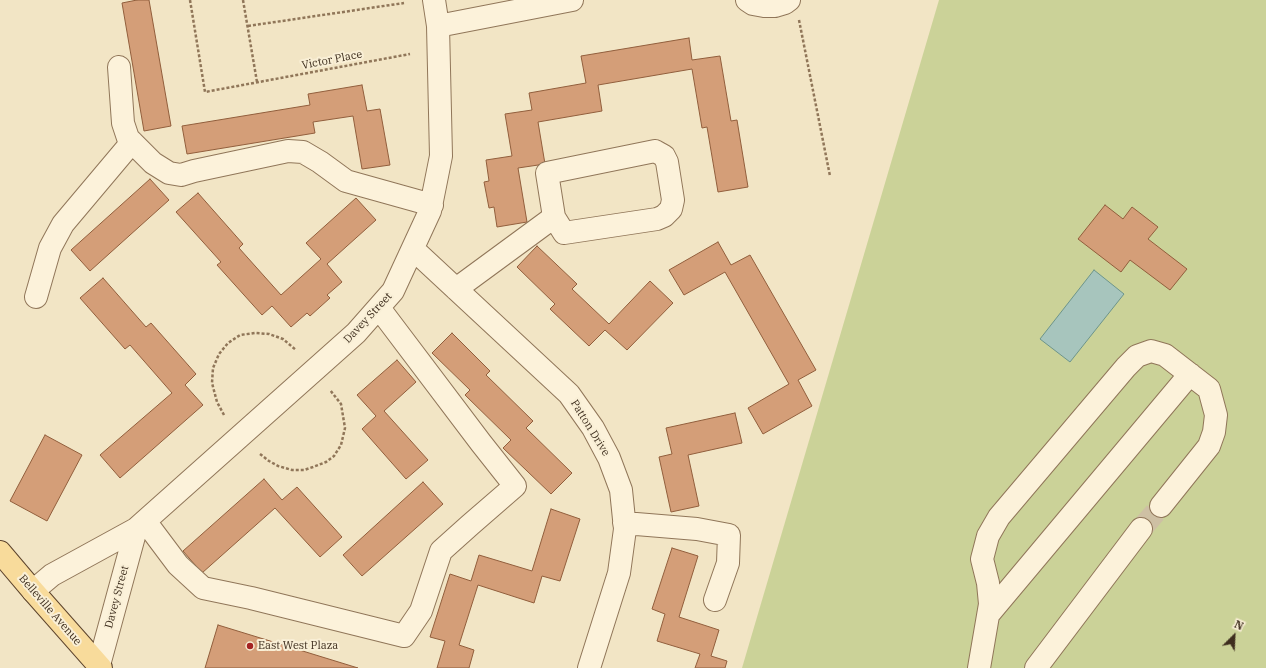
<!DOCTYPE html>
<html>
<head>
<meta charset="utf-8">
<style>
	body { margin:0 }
	#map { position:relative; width:1266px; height:668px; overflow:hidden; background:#f2e5c5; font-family:"IBM Plex Serif",serif }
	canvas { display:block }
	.north { position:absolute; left:1214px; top:616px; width:40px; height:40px; -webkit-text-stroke:3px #f9efd6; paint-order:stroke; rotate:24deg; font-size:11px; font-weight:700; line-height:16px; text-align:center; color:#3e2e1e }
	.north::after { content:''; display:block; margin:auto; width:14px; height:18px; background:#3e2e1e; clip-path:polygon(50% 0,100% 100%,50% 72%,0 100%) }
</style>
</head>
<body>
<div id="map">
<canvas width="1266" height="668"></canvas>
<div class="north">N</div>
</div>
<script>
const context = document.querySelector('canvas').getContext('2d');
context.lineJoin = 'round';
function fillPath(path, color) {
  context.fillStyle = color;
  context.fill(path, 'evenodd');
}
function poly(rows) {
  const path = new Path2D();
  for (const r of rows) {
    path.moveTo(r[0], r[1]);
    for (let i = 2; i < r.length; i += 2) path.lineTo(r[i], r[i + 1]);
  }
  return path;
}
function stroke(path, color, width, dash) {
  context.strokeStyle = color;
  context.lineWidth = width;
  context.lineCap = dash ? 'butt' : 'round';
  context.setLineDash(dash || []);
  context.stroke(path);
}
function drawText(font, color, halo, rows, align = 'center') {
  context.font = font + ' "IBM Plex Serif",serif';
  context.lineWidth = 4;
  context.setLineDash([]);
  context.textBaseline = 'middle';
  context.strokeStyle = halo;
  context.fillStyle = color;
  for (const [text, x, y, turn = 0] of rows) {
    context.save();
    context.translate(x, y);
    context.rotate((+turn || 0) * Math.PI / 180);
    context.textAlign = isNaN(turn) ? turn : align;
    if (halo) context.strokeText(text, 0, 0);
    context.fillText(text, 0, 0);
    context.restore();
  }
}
fillPath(poly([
	[939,0,1266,0,1266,668,742,668]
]), '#cbd298');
const water = poly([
	[1094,270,1124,294,1070,362,1040,339,1094,270]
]);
fillPath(water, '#a7c5bd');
stroke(water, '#6d958b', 1);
const building = poly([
	[137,0,149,0,171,126,144,131,122,3,137,0],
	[689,38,692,60,720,56,731,121,737,120,748,187,718,192,707,127,702,128,692,69,598,85,602,111,538,122,545,164,518,168,527,222,497,227,494,207,489,208,484,182,489,181,486,160,512,156,505,114,532,110,529,93,586,83,581,56,689,38],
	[362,85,367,111,380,109,390,165,362,169,353,116,313,122,315,133,187,154,182,126,310,105,308,94,362,85],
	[150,179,169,200,90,271,71,250,150,179],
	[198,193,243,244,239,248,281,295,321,259,306,243,356,198,376,220,327,264,342,282,327,295,330,298,310,316,307,313,291,327,272,306,262,315,217,265,221,262,176,212,198,193],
	[1105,205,1123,219,1132,207,1158,227,1148,239,1187,269,1170,290,1130,260,1121,272,1078,239,1105,205],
	[718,242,731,265,750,255,816,370,798,380,812,406,763,434,748,408,789,384,725,272,684,295,669,270,718,242],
	[537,246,577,284,572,289,609,324,650,281,673,303,627,350,605,330,589,346,550,309,555,304,517,267,537,246],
	[103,278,146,327,151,323,196,374,185,385,203,405,120,478,100,455,172,393,130,345,125,349,80,298,103,278],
	[452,333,490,371,486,375,533,421,526,428,572,473,551,494,503,448,511,440,465,395,470,390,432,353,452,333],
	[397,360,416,382,384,411,428,460,406,479,362,429,376,416,357,395,397,360],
	[735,413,742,443,688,455,699,506,671,512,659,457,672,454,666,428,735,413],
	[45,435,82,455,47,521,10,501,45,435],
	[264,479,282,500,297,487,342,537,320,557,275,508,202,573,183,551,264,479],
	[423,482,443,504,362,576,343,555,423,482],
	[551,509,580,519,560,581,542,576,534,603,478,585,459,645,474,650,469,668,437,668,445,641,430,637,450,574,471,581,479,555,532,571,551,509],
	[672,548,698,556,679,617,719,630,711,656,727,661,725,668,695,668,700,654,657,641,665,614,652,609,672,548],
	[218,625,358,668,205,668,218,625]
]);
fillPath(building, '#d49e78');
stroke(building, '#915e3c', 1);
stroke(poly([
	[1141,529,1161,506]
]), '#cec0a4', 22, [22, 11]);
const minor = poly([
	[747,0,753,4,764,6,775,6,785,3,789,0],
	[438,26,572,0],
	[119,67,123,123,128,138,153,163,169,173,181,175,194,171,288,151,303,152,320,162,346,181,432,205],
	[655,151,664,156,667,162,673,200,671,209,664,216,657,219,564,233,554,217,547,173,655,151],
	[413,249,569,394,593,428,609,458,621,490,625,529,619,573,589,668],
	[456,289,554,217],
	[36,297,50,248,63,224,132,142],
	[145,521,178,565,203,588,251,598,404,636,421,611,441,551,470,525,515,486,481,443,379,308],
	[624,523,697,529,729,535,728,563,715,600],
	[33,591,52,575,136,529,356,333,393,291,430,211,441,156,438,26,434,0],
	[988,615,1190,374],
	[99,665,136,529],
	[979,668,990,604,988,583,982,559,988,536,999,517,1126,367,1137,356,1151,351,1165,355,1209,389,1216,415,1214,432,1209,446,1161,506],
	[1036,668,1141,529]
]);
const major = poly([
	[0,552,33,591,101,668]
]);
stroke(minor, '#907659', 24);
stroke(major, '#5d442d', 24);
stroke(poly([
	[190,0,205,92,410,54],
	[243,0,257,82],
	[799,20,830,176],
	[248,26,404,3],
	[224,415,217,402,212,383,213,368,219,354,228,343,240,335,255,333,269,334,283,339,296,350],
	[260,454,269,461,278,466,292,470,304,470,313,467,326,462,334,456,341,445,345,428,341,404,330,390]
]), '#907659', 2.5, [3, 2]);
stroke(minor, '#fcf2da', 22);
stroke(major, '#f8db9b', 22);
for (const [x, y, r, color] of [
	[250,646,4,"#a52323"]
]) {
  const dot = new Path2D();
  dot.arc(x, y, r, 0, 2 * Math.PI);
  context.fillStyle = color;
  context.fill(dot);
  stroke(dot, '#f9efd6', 1.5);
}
drawText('11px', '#3e2e1e', '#f9efd6', [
	["Victor Place",332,60,-11],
	["Davey Street",368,318,-47],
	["Patton Drive",590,428,58],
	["Davey Street",117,597,-75],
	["Belleville Avenue",50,610,49]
]);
drawText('11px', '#3e2e1e', '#f9efd6', [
	["East West Plaza",258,646]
], 'left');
</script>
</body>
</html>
